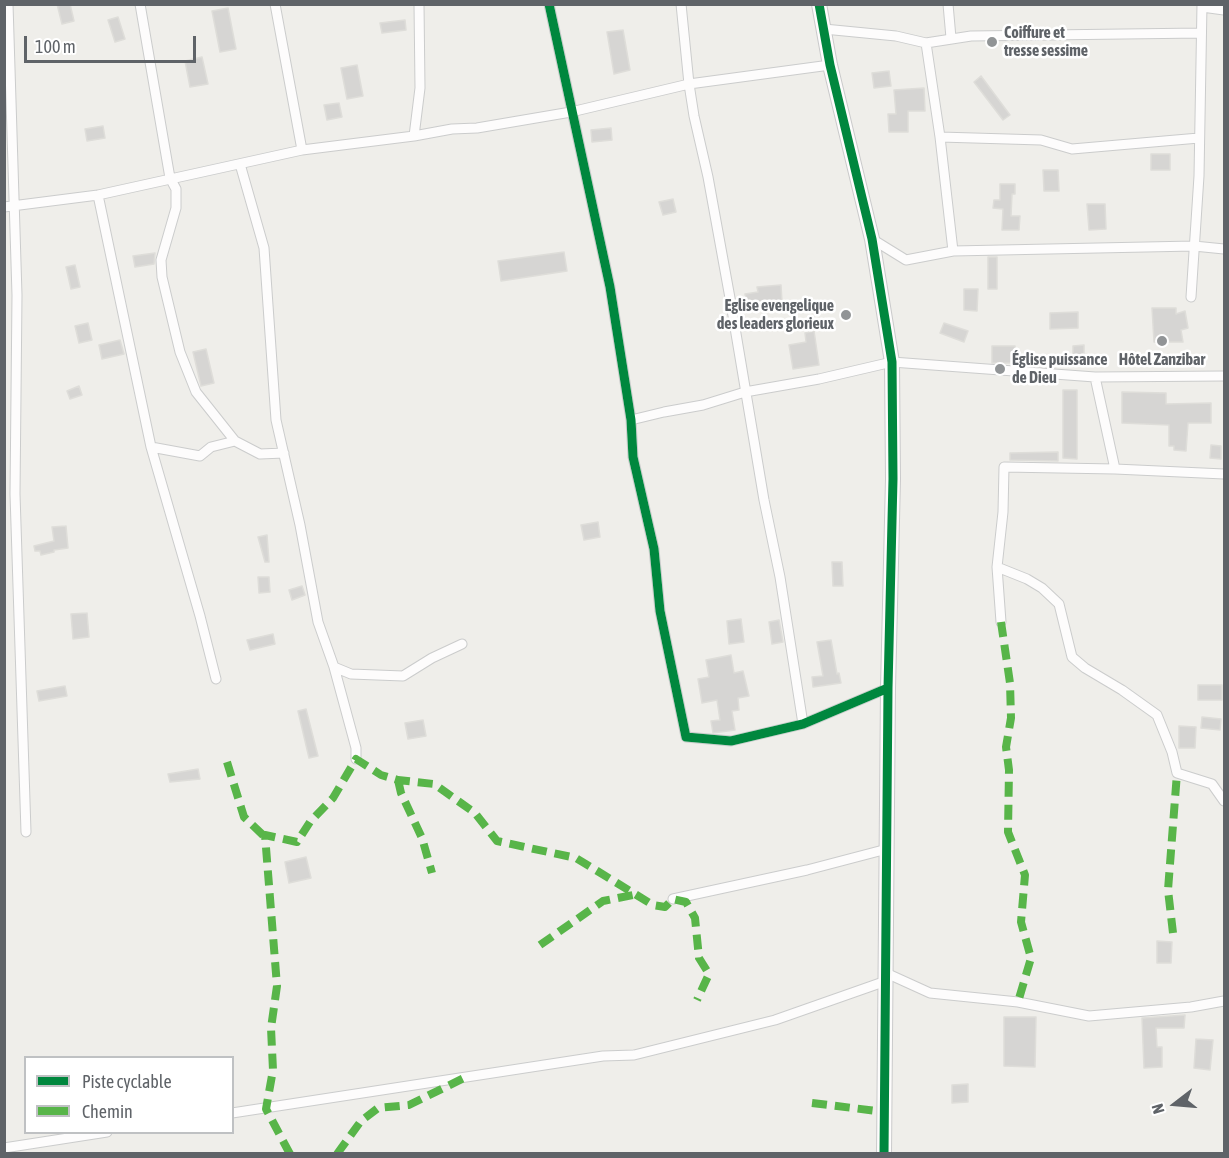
<!DOCTYPE html>
<html>
<head>
<meta charset="utf-8">
<style>
	body { margin:0 }
	#map { position:relative; width:1229px; height:1158px; overflow:hidden; background:#efeeea; font-family:"Asap Condensed",sans-serif }
	canvas { display:block }
	.frame { position:absolute; inset:0; border:6px solid #5f6368; pointer-events:none }
	.legend { position:absolute; left:24px; top:1056px; width:210px; height:78px; box-sizing:border-box; background:#fff; border:2px solid #bfc1c3; margin:0; padding:8px 10px; list-style:none; font-size:18px; color:#5f6368 }
	.legend li { display:flex; align-items:center; gap:12px; height:30px }
	.legend b { width:30px; border:2px solid #bfc1c3 }
	.north { position:absolute; left:1145px; top:1074px; width:60px; height:60px; -webkit-text-stroke:4px #fff; paint-order:stroke; rotate:254deg; font-size:16px; font-weight:700; line-height:24px; text-align:center; color:#5f6368 }
	.north::after { content:''; display:block; margin:auto; width:21px; height:27px; background:#5f6368; clip-path:polygon(50% 0,100% 100%,50% 72%,0 100%) }
	.scale { position:absolute; left:24px; top:36px; width:172px; height:27px; box-sizing:border-box; border:3px solid #5f6368; border-top:0; padding-left:8px; font-size:18px; line-height:21px; white-space:nowrap; color:#5f6368; -webkit-text-stroke:4px #fff; paint-order:stroke }
</style>
</head>
<body>
<div id="map">
<canvas width="1229" height="1158"></canvas>
<div class="frame"></div>
<ul class="legend">
<li><b style="height:8px;background:#00873e"></b>Piste cyclable</li>
<li><b style="height:8px;background:#58b549"></b>Chemin</li>
</ul>
<div class="north">N</div>
<div class="scale">100 m</div>
</div>
<script>
const context = document.querySelector('canvas').getContext('2d');
context.lineJoin = 'round';
function fillPath(path, color) {
  context.fillStyle = color;
  context.fill(path, 'evenodd');
}
function poly(rows) {
  const path = new Path2D();
  for (const r of rows) {
    path.moveTo(r[0], r[1]);
    for (let i = 2; i < r.length; i += 2) path.lineTo(r[i], r[i + 1]);
  }
  return path;
}
function stroke(path, color, width, dash) {
  context.strokeStyle = color;
  context.lineWidth = width;
  context.lineCap = dash ? 'butt' : 'round';
  context.setLineDash(dash || []);
  context.stroke(path);
}
function drawText(font, color, halo, rows, align = 'center') {
  context.font = font + ' "Asap Condensed",sans-serif';
  context.lineWidth = 5;
  context.setLineDash([]);
  context.textBaseline = 'middle';
  context.strokeStyle = halo;
  context.fillStyle = color;
  for (const [text, x, y, turn = 0] of rows) {
    context.save();
    context.translate(x, y);
    context.rotate((+turn || 0) * Math.PI / 180);
    context.textAlign = isNaN(turn) ? turn : align;
    if (halo) context.strokeText(text, 0, 0);
    context.fillText(text, 0, 0);
    context.restore();
  }
}
const building = poly([
	[57,4,70,4,74,21,62,24,57,4],
	[228,8,236,49,220,52,212,11,228,8],
	[118,17,125,39,115,42,108,20,118,17],
	[405,20,406,30,382,33,380,23,405,20],
	[623,30,630,70,614,74,607,32,623,30],
	[202,57,208,84,190,87,185,61,202,57],
	[357,65,363,96,347,99,341,68,357,65],
	[889,71,891,86,874,88,872,73,889,71],
	[981,76,1010,115,1003,120,974,82,981,76],
	[924,88,925,111,908,111,908,132,889,132,888,114,896,114,894,90,924,88],
	[339,103,342,117,327,120,324,105,339,103],
	[103,126,105,138,87,141,85,129,103,126],
	[611,128,612,140,592,142,591,130,611,128],
	[1151,154,1170,154,1170,170,1151,170,1151,154],
	[1043,170,1058,170,1059,191,1044,191,1043,170],
	[1000,184,1015,184,1015,194,1012,194,1011,216,1020,216,1019,230,1002,230,1003,209,993,208,994,200,1000,200,1000,184],
	[673,199,676,212,663,215,659,202,673,199],
	[1087,204,1105,204,1106,229,1089,230,1087,204],
	[564,252,567,271,501,281,498,261,564,252],
	[155,253,154,264,135,267,133,256,155,253],
	[988,257,997,257,997,289,988,289,988,257],
	[75,265,80,287,71,289,66,267,75,265],
	[781,285,782,302,747,305,745,294,758,292,757,287,781,285],
	[964,289,978,289,977,311,964,310,964,289],
	[1152,308,1176,308,1176,314,1185,311,1188,328,1181,330,1183,342,1154,342,1152,308],
	[1078,312,1078,328,1050,329,1050,313,1078,312],
	[88,323,92,340,79,343,75,326,88,323],
	[944,323,968,331,964,342,940,333,944,323],
	[814,331,819,365,793,369,789,345,806,342,805,333,814,331],
	[120,340,124,354,102,359,99,345,120,340],
	[1084,345,1084,360,1073,361,1073,346,1084,345],
	[992,346,1015,346,1015,363,992,363,992,346],
	[206,349,214,383,201,386,193,352,206,349],
	[79,386,82,395,70,399,67,391,79,386],
	[1063,390,1077,390,1077,459,1063,458,1063,390],
	[1122,392,1166,393,1166,404,1211,403,1211,423,1188,423,1186,451,1174,450,1174,446,1169,446,1169,425,1122,423,1122,392],
	[1211,445,1221,446,1221,459,1210,458,1211,445],
	[1058,452,1058,461,1010,460,1010,453,1058,452],
	[598,522,600,537,584,540,581,525,598,522],
	[66,526,68,548,54,550,54,552,41,555,40,551,35,551,34,546,54,541,52,527,66,526],
	[267,535,269,562,265,562,258,537,267,535],
	[832,562,842,562,843,586,833,586,832,562],
	[258,577,269,577,270,592,259,593,258,577],
	[302,586,305,595,292,600,289,590,302,586],
	[87,613,89,637,73,639,71,614,87,613],
	[741,619,744,642,729,644,727,621,741,619],
	[779,620,783,642,772,644,769,622,779,620],
	[273,634,275,644,250,650,247,640,273,634],
	[831,640,837,674,839,673,841,683,813,687,812,677,823,676,817,642,831,640],
	[731,655,734,673,743,671,749,696,738,698,739,710,732,711,735,730,713,733,711,721,720,720,717,700,702,703,698,679,709,677,706,660,731,655],
	[1198,685,1222,685,1222,700,1198,700,1198,685],
	[65,686,67,696,39,701,37,691,65,686],
	[306,709,318,756,309,758,298,711,306,709],
	[1202,717,1221,719,1220,730,1201,728,1202,717],
	[423,720,426,736,408,739,405,723,423,720],
	[1179,726,1196,727,1195,748,1179,748,1179,726],
	[198,769,200,779,170,782,168,774,198,769],
	[306,857,311,878,289,883,285,862,306,857],
	[1157,941,1172,942,1171,963,1157,963,1157,941],
	[1185,1015,1184,1028,1156,1028,1157,1047,1162,1047,1162,1067,1144,1068,1142,1018,1185,1015],
	[1004,1017,1036,1017,1035,1067,1004,1066,1004,1017],
	[1196,1039,1213,1040,1210,1070,1194,1068,1196,1039],
	[968,1084,968,1102,952,1103,952,1085,968,1084]
]);
fillPath(building, '#d6d5d3');
stroke(building, '#deddd9', 1.5);
const street = poly([
	[8,4,17,295,15,494,26,832],
	[140,4,170,178,176,189,176,208,161,260,162,277,180,352,196,392,235,441],
	[275,4,302,150],
	[549,4,610,287,631,420,633,457,654,549,660,611,686,737,731,741,803,724,888,688],
	[681,4,689,84,694,116,708,177,730,298,764,500,780,577,803,724],
	[948,4,951,38],
	[1202,7,1224,10],
	[824,29,896,36,926,43,971,36,1201,33],
	[926,43,940,137,953,251],
	[414,136,420,88,419,4],
	[940,137,1041,140,1072,149,1199,138],
	[240,164,264,248,276,420,300,525,318,622,334,667,356,748,356,759],
	[98,195,151,447,200,616,216,679],
	[4,207,98,195,302,150,414,136,452,129,477,128,571,112,689,84,830,65],
	[872,239,906,260,953,251,1194,246,1224,249],
	[1191,297,1199,176,1202,4],
	[1095,377,1115,469,1224,474],
	[631,420,664,412,703,405,745,392,819,379,892,362,1095,377,1224,376],
	[151,447,200,456,211,447,235,441,260,454,284,453],
	[997,567,1027,579,1042,588,1059,604,1072,657,1085,668,1122,690,1157,715,1172,752,1177,773,1212,784,1224,801],
	[1001,622,997,567,1003,512,1004,467,1115,469],
	[334,667,351,674,403,676,432,658,462,644],
	[673,899,807,870,887,849],
	[886,973,930,993,1018,1002,1089,1016,1191,1007,1224,1001],
	[232,1113,603,1056,634,1055,775,1020,886,981],
	[4,1148,107,1132]
]);
const secondary = poly([
	[819,4,830,65,872,239,892,362,893,479,888,688,884,1154]
]);
stroke(street, '#cbcccc', 11);
stroke(secondary, '#cacacb', 16);
stroke(street, '#fdfcfc', 9);
stroke(secondary, '#fdfcfc', 14);
stroke(poly([
	[1001,622,1010,683,1011,718,1006,747,1009,770,1008,832,1025,875,1021,922,1031,958,1018,1002],
	[227,762,244,817,265,837],
	[398,780,401,793,422,838,432,873],
	[1173,933,1168,890,1177,773],
	[540,945,603,901,638,894],
	[812,1103,885,1112],
	[290,1154,266,1109,273,1070,271,1028,277,986,265,835,297,842,310,822,333,798,356,759,381,775,398,780,434,784,475,813,497,841,576,858,653,905,665,907,673,899,686,902,695,918,699,958,709,974,697,1000],
	[337,1154,361,1121,378,1108,409,1105,464,1078]
]), '#58b549', 8, [15, 8]);
stroke(poly([
	[549,4,610,287,631,420,633,457,654,549,660,611,686,737,731,741,803,724,888,688],
	[819,4,830,65,872,239,892,362,893,479,888,688,884,1154]
]), '#00873e', 9);
for (const [x, y, r, color] of [
	[992,42,6,"#919496"],
	[846,315,6,"#919496"],
	[1162,341,6,"#919496"],
	[1000,369,6,"#919496"]
]) {
  const dot = new Path2D();
  dot.arc(x, y, r, 0, 2 * Math.PI);
  context.fillStyle = color;
  context.fill(dot);
  stroke(dot, '#fff', 2);
}
drawText('bold 16px', '#5f6368', '#fff', [
	["Coiffure et",1004,33],
	["tresse sessime",1004,51],
	["Eglise evengelique",834,306,"right"],
	["des leaders glorieux",834,324,"right"],
	["Église puissance",1012,360],
	["de Dieu",1012,378],
	["Hôtel Zanzibar",1162,360,"center"]
], 'left');
</script>
</body>
</html>
